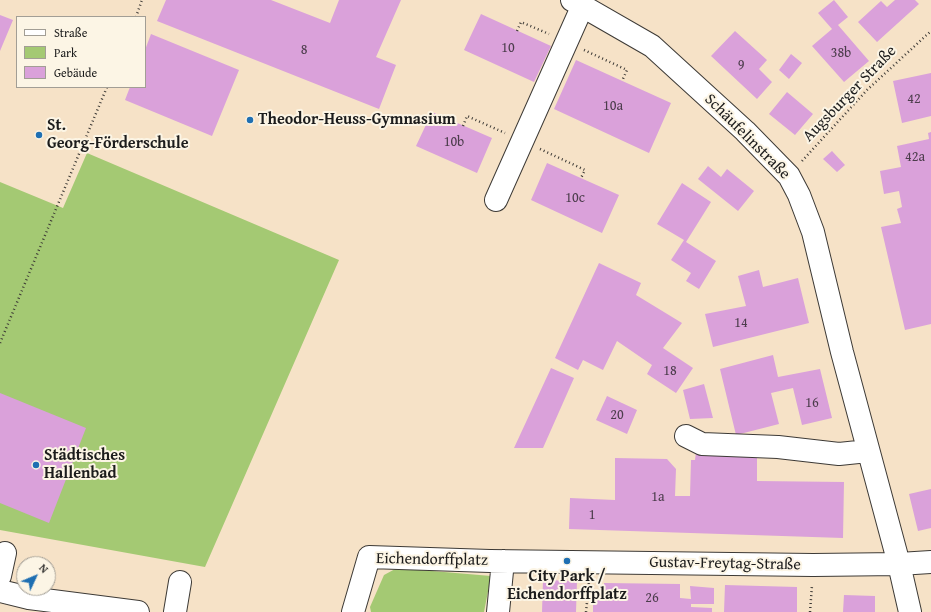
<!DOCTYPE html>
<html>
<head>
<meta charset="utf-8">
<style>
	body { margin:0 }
	#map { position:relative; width:931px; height:612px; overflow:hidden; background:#f6e2c7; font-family:"Gentium Book Plus",serif }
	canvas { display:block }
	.legend { position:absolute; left:16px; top:16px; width:130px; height:72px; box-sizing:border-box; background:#fcf5e5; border:1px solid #a29e95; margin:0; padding:5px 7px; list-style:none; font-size:12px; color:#1c1c1c }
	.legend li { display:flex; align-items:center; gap:8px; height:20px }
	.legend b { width:20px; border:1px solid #a29e95 }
	.north { position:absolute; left:16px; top:556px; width:40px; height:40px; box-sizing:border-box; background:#fcf5e5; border:1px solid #a29e95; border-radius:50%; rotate:46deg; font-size:11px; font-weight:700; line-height:16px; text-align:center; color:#1c1c1c }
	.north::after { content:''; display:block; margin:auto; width:14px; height:18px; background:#1f6fb2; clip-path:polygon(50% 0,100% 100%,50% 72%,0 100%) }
</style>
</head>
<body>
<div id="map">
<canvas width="931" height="612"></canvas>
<ul class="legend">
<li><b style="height:5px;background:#fff"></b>Straße</li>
<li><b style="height:11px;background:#a4c973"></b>Park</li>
<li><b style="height:11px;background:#daa1da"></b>Gebäude</li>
</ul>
<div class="north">N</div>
</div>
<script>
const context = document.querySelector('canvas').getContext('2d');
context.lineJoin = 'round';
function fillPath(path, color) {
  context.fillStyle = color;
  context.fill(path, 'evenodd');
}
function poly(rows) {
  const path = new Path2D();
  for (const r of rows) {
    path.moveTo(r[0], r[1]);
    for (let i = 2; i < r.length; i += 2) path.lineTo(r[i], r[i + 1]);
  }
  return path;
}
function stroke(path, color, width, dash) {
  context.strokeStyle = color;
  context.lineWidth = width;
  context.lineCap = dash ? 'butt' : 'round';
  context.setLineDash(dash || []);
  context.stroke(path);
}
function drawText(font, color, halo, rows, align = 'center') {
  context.font = font + ' "Gentium Book Plus",serif';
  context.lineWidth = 4;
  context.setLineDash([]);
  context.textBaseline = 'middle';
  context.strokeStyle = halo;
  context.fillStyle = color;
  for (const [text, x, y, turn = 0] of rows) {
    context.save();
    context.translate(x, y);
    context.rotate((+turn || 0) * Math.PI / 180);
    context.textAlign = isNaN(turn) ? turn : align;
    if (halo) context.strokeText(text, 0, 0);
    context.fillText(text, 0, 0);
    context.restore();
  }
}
fillPath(poly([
	[87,153,339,260,205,567,0,530,0,182,63,208],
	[397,568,491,576,484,612,371,612,370,607,384,575]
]), '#a4c973');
fillPath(poly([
	[166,0,271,0,330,23,339,0,401,0,376,57,396,65,379,109,157,21],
	[834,0,848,17,838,25,869,61,844,82,812,46,832,29,818,13],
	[895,0,915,0,919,4,877,42,858,22,881,1,887,7],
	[481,14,551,46,534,82,464,50],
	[0,15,13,20,0,51],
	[735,31,767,60,759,69,772,82,757,99,711,56],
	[151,34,239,70,212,136,125,100,130,87,145,87,145,50],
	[791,54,802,63,789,79,779,70],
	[576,60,671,103,649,153,554,109],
	[931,73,931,116,902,123,893,81],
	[787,92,813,114,795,135,769,114],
	[432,112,492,138,477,173,416,146],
	[931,132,931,324,905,330,881,227,901,223,897,209,902,207,899,191,884,194,880,171,901,167,897,146,929,139,928,133],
	[832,151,845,165,837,172,823,159],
	[547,163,619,195,602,233,531,200],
	[708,166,721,177,727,169,754,191,738,211,698,179],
	[682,183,711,202,686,242,716,261,699,289,686,281,691,273,671,260,684,240,657,224],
	[599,263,641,283,636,295,682,323,663,348,693,368,676,393,647,374,652,365,617,341,603,370,583,360,578,370,555,358],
	[759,270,763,287,798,278,809,323,713,347,705,314,746,306,738,276],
	[773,355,778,377,820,369,832,418,802,425,793,388,771,393,779,424,736,435,720,369],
	[551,368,574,378,543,448,514,448],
	[704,384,713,418,690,419,683,390],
	[0,393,86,428,49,523,0,503],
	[607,396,637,410,627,434,596,420],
	[696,452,757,453,757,481,844,482,843,538,569,529,570,498,615,500,615,458,667,459,676,469,675,496,690,496,691,460,695,460],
	[931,489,931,528,918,531,909,494],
	[543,580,577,581,576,612,542,612],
	[604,583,680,584,680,598,691,599,690,586,714,588,714,604,691,604,691,607,712,608,712,612,593,612,593,596,604,596],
	[725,585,797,587,797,612,724,612],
	[844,595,875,596,875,612,843,612]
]), '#daa1da');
const minor = poly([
	[572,0,652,46,745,131,789,176,799,195,813,232,842,352,899,564,910,612],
	[496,200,583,5],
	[686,436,702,444,778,447,839,454,868,451],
	[0,576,5,553],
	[0,591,29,598,138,612],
	[175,612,180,582],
	[353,612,369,557,490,561,813,565,899,564,931,562],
	[498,612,503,561]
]);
stroke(minor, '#3d3a36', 24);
stroke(poly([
	[136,17,142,0],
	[517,31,521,22,549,34],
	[584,50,627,70,622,81],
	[463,126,467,116,505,133],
	[540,149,585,170,581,178],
	[802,161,867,90,931,31],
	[0,343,107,87],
	[586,612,589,582],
	[810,612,812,585]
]), '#3d3a36', 2.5, [1, 3]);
stroke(minor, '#fff', 22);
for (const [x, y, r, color] of [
	[250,120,4,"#1f6fb2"],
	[39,135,4,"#1f6fb2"],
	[36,465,4,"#1f6fb2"],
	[567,561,4,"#1f6fb2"]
]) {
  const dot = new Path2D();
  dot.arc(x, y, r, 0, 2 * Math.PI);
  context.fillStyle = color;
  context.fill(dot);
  stroke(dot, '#fcf5e5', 1.5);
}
drawText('14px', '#4c3d4c', null, [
	["10",508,48],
	["8",304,50],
	["38b",841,53],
	["9",741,65],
	["42",914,99],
	["10a",613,106],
	["10b",454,142],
	["42a",915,157],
	["10c",575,198],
	["14",741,323],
	["18",670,371],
	["16",812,403],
	["20",617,415],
	["1a",658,497],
	["1",592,515],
	["26",652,598]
]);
drawText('16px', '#1c1c1c', '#fcf5e5', [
	["Augsburger Straße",850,94,-46],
	["Schäufelinstraße",747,137,45],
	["Eichendorffplatz",432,560,1],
	["Gustav-Freytag-Straße",725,564,1]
]);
drawText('bold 16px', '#1c1c1c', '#fcf5e5', [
	["Theodor-Heuss-Gymnasium",258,120],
	["St.",47,126],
	["Georg-Förderschule",47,144],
	["Städtisches",44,456],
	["Hallenbad",44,474],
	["City Park /",567,577,"center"],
	["Eichendorffplatz",567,595,"center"]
], 'left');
</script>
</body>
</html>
